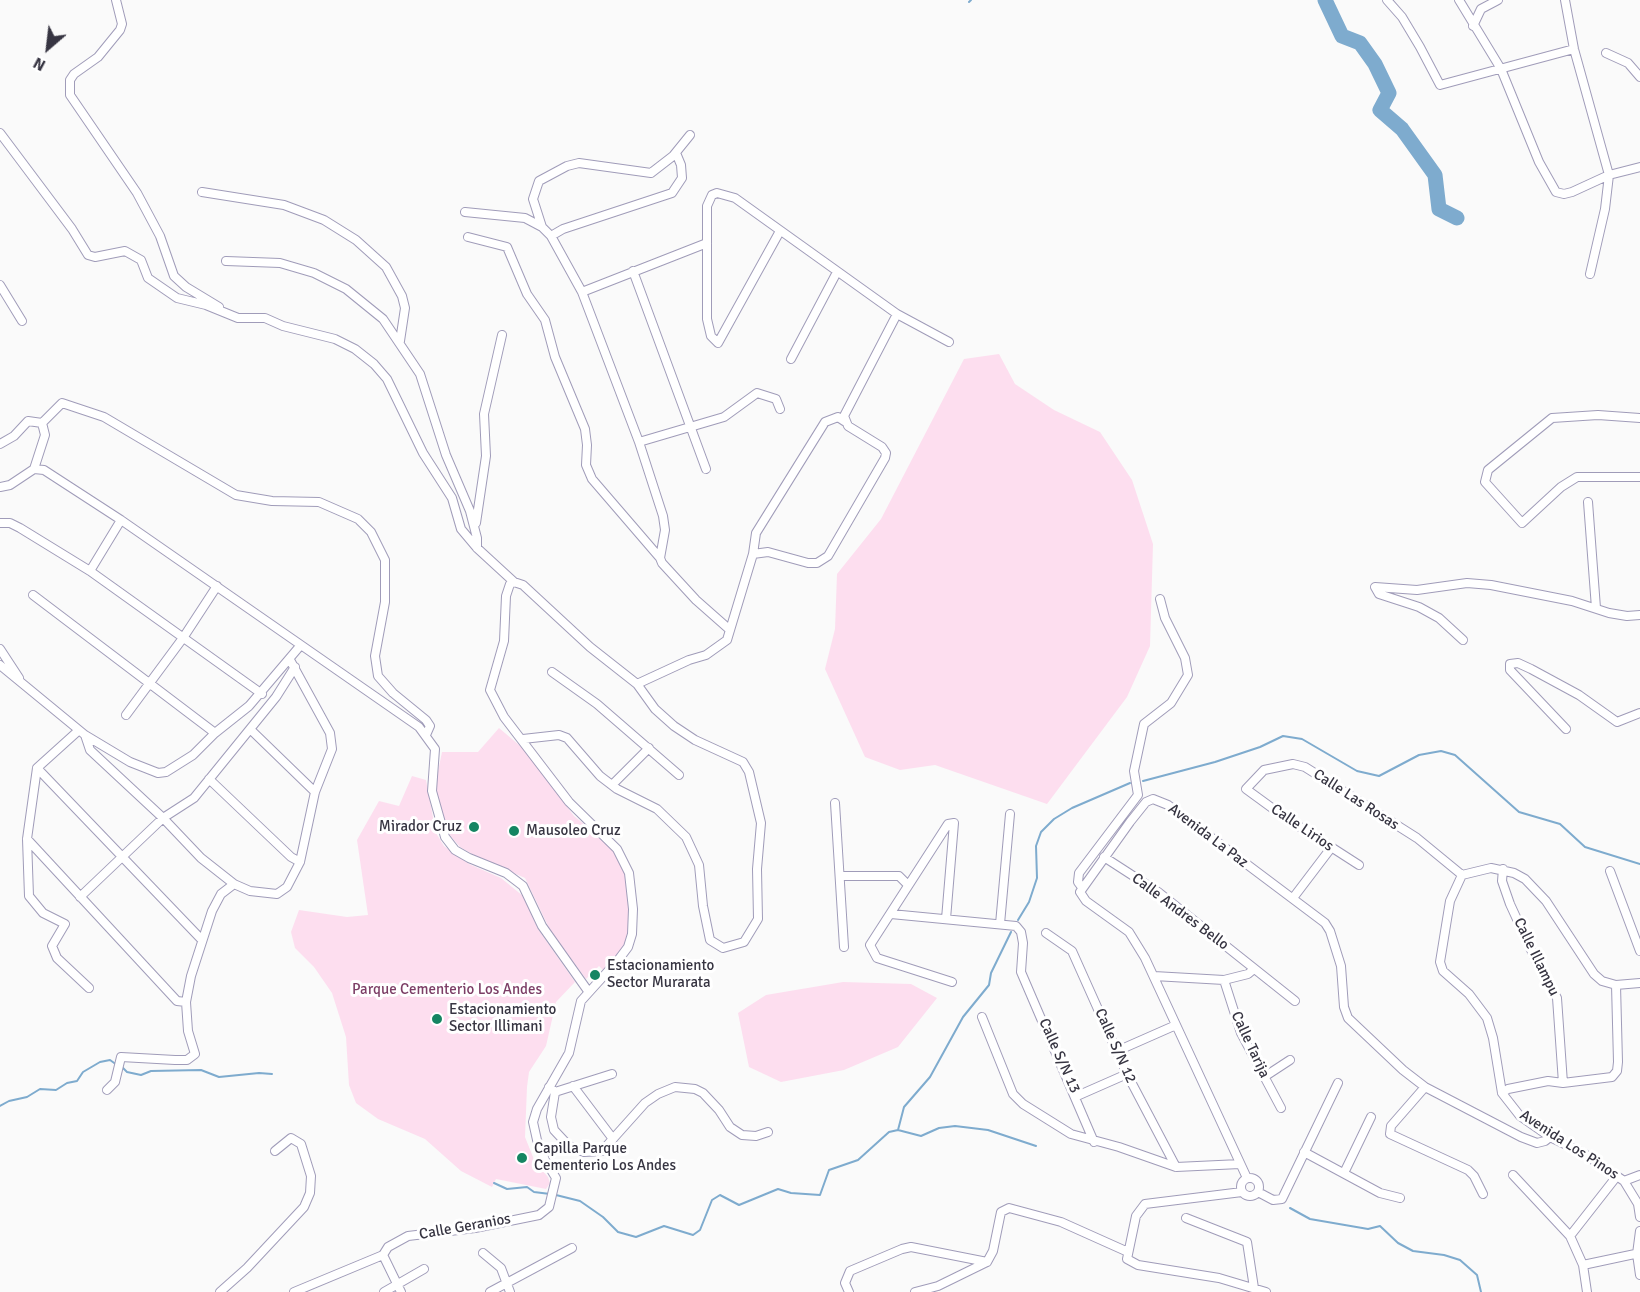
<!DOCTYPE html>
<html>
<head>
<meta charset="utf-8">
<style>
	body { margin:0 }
	#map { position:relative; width:1640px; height:1292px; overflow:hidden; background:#fafafa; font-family:Signika,sans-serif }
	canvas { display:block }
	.north { position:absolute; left:18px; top:18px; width:60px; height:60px; -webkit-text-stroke:4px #fff; paint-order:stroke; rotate:208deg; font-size:16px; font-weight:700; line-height:24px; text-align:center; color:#373542 }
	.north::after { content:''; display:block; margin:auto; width:21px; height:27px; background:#373542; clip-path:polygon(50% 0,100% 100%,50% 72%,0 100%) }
</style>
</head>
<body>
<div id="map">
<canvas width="1640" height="1292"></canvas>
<div class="north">N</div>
</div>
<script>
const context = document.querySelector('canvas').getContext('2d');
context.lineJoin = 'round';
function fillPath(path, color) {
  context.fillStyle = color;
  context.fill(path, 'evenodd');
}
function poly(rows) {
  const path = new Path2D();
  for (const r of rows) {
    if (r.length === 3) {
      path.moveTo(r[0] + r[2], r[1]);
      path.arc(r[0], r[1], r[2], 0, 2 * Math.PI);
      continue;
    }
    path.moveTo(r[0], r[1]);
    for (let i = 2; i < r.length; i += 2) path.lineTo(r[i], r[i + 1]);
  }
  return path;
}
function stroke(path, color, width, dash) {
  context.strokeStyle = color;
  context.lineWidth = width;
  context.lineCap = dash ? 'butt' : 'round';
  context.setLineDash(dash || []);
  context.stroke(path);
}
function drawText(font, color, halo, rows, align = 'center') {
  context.font = font + ' Signika,sans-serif';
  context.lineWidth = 6;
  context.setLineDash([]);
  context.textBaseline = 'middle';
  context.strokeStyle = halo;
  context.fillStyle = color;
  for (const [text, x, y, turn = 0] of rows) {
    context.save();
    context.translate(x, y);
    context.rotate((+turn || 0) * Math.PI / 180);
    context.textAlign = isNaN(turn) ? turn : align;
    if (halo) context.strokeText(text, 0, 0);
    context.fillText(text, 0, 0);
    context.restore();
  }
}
fillPath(poly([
	[999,354,1015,384,1054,410,1100,432,1132,480,1153,544,1150,646,1127,697,1047,804,935,765,900,770,865,757,825,669,835,629,837,574,881,519,964,359],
	[499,728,525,750,574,816,605,841,619,859,626,876,630,921,627,944,604,971,599,966,586,979,550,930,525,878,479,858,460,847,448,833,435,786,442,752,478,752],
	[412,776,426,780,436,833,444,846,469,864,501,878,523,896,538,929,575,982,556,1002,546,1046,529,1072,527,1087,525,1137,535,1162,548,1177,550,1183,546,1189,496,1179,492,1187,461,1171,425,1139,378,1119,356,1103,349,1085,346,1037,332,993,314,967,295,948,291,932,299,910,347,917,368,915,357,840,379,801,399,806],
	[843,982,911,984,937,998,898,1047,844,1070,781,1082,749,1067,738,1013,766,995]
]), '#fddeef');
stroke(poly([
	[969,2,971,0],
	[1143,781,1215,762,1260,747,1283,736,1302,739,1357,771,1379,776,1419,755,1441,751,1455,755,1519,812,1560,824,1585,847,1640,864],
	[1018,920,1029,902,1037,878,1036,846,1041,832,1054,819,1072,808,1130,783],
	[122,1067,127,1072,141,1075,151,1071,201,1070,219,1077,259,1073,272,1074],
	[0,1106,9,1101,27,1097,40,1089,56,1090,67,1083,77,1081,83,1072,100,1062,110,1060,117,1065],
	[898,1130,904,1107,930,1077,963,1017,989,985,991,973,1011,932],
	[494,1183,507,1189,527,1187,534,1192,550,1194],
	[556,1195,580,1201,603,1217,618,1232,636,1237,664,1226,693,1235,700,1230,712,1200,720,1195,739,1205,778,1189,791,1193,820,1195,829,1170,858,1160,889,1132,898,1130,921,1136,939,1128,955,1126,988,1130,1036,1146],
	[1290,1208,1310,1219,1368,1229,1380,1226,1398,1243,1413,1251,1444,1255,1460,1260,1477,1275,1481,1292]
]), '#7eabce', 2);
stroke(poly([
	[1325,0,1342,36,1360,43,1375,64,1389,93,1380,110,1402,129,1435,175,1439,209,1457,218]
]), '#7eabce', 15);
const street = poly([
	[116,0,122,24,120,30,98,57,74,74,70,80,70,95,137,193,160,236,174,276,186,287,219,307],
	[1387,0,1402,17,1420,47,1440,85,1574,49],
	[1459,0,1501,69,1539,162,1556,192,1564,194,1572,192,1609,175,1640,167],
	[1565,0,1574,49,1609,175,1605,209,1590,274],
	[1473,26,1481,9,1498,0],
	[1606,53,1628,63,1640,77],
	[0,133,72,229,88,255,95,257,125,251,141,260,148,278,177,298,206,305,238,318,265,318,283,326,335,339,355,349,374,364,387,379,423,453,452,498,461,529,477,548,514,582],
	[690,135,673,156,651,173,579,163,567,166,539,181,533,199,542,227,551,236,582,292,639,442,663,516,665,530,660,558,662,563,696,600,730,630],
	[202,192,284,205,324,220,356,240,386,267,402,296,405,308,400,341],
	[465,212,525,218,542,227],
	[780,231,718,343,711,336,707,319,707,206,712,195,717,193,735,198,897,314,949,342],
	[551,236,563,229,672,193,682,178,681,165,676,153],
	[468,237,507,247,527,294,545,320,555,357,585,429,587,445,586,465,592,479,660,558],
	[226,261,280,263,314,273,346,289,383,319,420,374,446,455,470,511,477,538,477,548],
	[633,271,706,469],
	[0,285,22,321],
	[582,292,707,243],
	[791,359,837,272],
	[1640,418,1598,415,1552,418,1488,470,1485,482,1522,523,1561,487,1577,477,1640,477],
	[42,423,62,403,104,417,236,495,272,501,319,502,358,519,371,532,385,560,385,602,375,656,378,676,393,693,426,720,430,726,426,735],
	[639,442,724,417,757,393,776,399,780,409],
	[0,444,14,436,28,421,42,423,45,435,34,469],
	[0,487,10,485,34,469,44,470,121,520,419,727,435,749,432,791,445,837,455,850,469,858,506,873,523,886,542,926,588,991],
	[1588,502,1596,608],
	[0,523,10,523,20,528,90,571,262,694],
	[476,523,486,456,484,414,502,335],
	[753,554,756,533,825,422,838,417,844,421],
	[90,571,121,520],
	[33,595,215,733],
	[1463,640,1439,618,1419,607,1379,594,1375,587,1417,590,1467,583,1491,585,1572,601,1609,613,1627,616,1640,615],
	[0,649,19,678],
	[0,665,85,735,130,762,158,773,166,772,193,755,215,733,249,706,300,646],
	[552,672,597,704,679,775],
	[637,684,689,660,706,655,727,640,753,554,768,552,808,563,817,563,828,556,885,458,886,453,882,447,848,426,844,416,897,314],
	[126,715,183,638,217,586],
	[250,729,315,792],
	[1566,729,1510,670,1510,664,1518,663,1531,669,1579,695,1617,722,1640,713],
	[78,731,37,768,27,839,29,896,43,913,65,924,52,946,57,958,89,988],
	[85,735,90,750,163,818,201,858,234,884,250,891,277,894,287,887,300,862,315,792,332,749,330,733,290,660],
	[37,768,202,940],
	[209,779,291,857,300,862],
	[612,785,649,748],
	[835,803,844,947],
	[27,839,177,1001,186,1002],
	[1104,857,1158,892,1295,1001],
	[1359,865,1283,816,1246,789,1264,770,1293,764,1305,767,1417,838,1462,875],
	[1503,869,1502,881,1510,904,1538,965,1557,998,1563,1083],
	[1610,871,1640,951],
	[841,876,899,876,908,885],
	[1081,886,1078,882,1079,873,1138,795,1134,771,1144,724,1171,703,1188,675,1185,658,1165,618,1160,599],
	[80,897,163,818,194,798,276,697,295,667],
	[1293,898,1331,848],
	[891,914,1016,926,1021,932,1023,943,1021,972,1094,1142],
	[946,919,954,823,948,824,870,945,877,958,952,982],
	[1000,924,1010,814],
	[1046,933,1072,951,1127,1074,1176,1167],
	[1154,976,1224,980,1248,974,1254,969],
	[1224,980,1241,1033,1281,1108],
	[1640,983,1616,985,1602,981,1594,974,1546,901,1525,879,1514,873,1491,868,1462,875,1450,901,1440,962,1443,971,1469,994,1487,1018,1493,1038,1502,1093,1520,1116,1550,1137,1583,1153,1624,1181,1638,1204,1640,1217],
	[982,1017,1013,1094,1023,1104,1071,1134,1119,1147,1176,1167,1240,1164],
	[1117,1051,1176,1025],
	[1264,1077,1290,1060],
	[573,1086,613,1139],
	[549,1087,555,1092,551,1117,554,1130,569,1146,584,1152,602,1151,645,1103,658,1094,675,1087,695,1089,703,1093,719,1110,730,1127,742,1135,756,1136,768,1132],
	[1425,1087,1391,1126,1390,1134,1468,1170,1474,1176,1483,1194],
	[107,1090,115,1082,121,1057,175,1060,187,1060,195,1054,188,1031,186,1002,191,976,212,911,221,894,234,884],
	[555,1092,612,1074],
	[1502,1093,1508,1089,1548,1081,1563,1083,1612,1077,1617,1071,1618,1062,1616,985],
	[1077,1096,1127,1074],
	[1304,1152,1380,1193,1400,1198],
	[1344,1173,1371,1117],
	[1513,1175,1570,1236,1583,1265,1587,1292],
	[1250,1187,9],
	[1247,1178,1145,958,1129,932,1086,901,1080,892,1130,822,1146,802,1153,799,1168,805,1325,923,1330,931,1341,966,1344,1007,1348,1018,1403,1070,1425,1087,1521,1137,1537,1143,1545,1141,1550,1137],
	[1624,1181,1640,1175],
	[1242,1192,1145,1204,1136,1216,1127,1259,1138,1265,1219,1278,1266,1292],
	[1258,1192,1273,1200,1282,1199,1338,1083],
	[1186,1218,1247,1242,1254,1288],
	[1640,1231,1637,1254,1640,1275],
	[1570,1236,1617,1176],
	[483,1253,501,1268,510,1292],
	[383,1255,388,1247,408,1236,475,1228,539,1215,549,1207,556,1178,545,1160,537,1140,533,1122,537,1109,569,1053,581,1001,619,959,628,947,632,934,633,909,629,873,617,849,569,802,504,717,490,690,504,641,506,596,510,584,514,582,523,585,590,647,637,684,655,709,674,726,695,740,743,762,749,772,761,823,757,869,758,919,744,942,723,948,710,940,703,906,699,865,686,837,657,809,617,789,600,776,567,738,559,735,523,739],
	[383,1255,401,1292],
	[1583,1265,1640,1253],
	[220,1292,247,1268,304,1207,310,1193,311,1176,301,1144,291,1138,275,1151],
	[294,1292,383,1255],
	[384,1292,424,1269],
	[490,1292,572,1248],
	[849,1292,845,1283,850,1271,902,1249,911,1247,987,1262],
	[915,1292,938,1286,987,1262,993,1251,1001,1212,1009,1208,1061,1222,1128,1252]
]);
stroke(street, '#a09cb9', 10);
stroke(street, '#fff', 8);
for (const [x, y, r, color] of [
	[474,827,6,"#158562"],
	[514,831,6,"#158562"],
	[595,975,6,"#158562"],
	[437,1019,6,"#158562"],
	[522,1158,6,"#158562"]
]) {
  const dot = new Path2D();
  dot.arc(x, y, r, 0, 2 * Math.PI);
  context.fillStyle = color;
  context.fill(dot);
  stroke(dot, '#fff', 2);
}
drawText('15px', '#373542', '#fff', [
	["Calle Las Rosas",1356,800,33],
	["Calle Lirios",1302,828,34],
	["Avenida La Paz",1208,836,37],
	["Calle Andres Bello",1180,912,37],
	["Calle Illampu",1536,957,64],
	["Calle Tarija",1250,1045,65],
	["Calle S/N 12",1115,1046,66],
	["Calle S/N 13",1059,1056,66],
	["Avenida Los Pinos",1569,1145,33],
	["Calle Geranios",465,1227,-10]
]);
drawText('15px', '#373542', '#fff', [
	["Mirador Cruz",462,827,"right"],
	["Mausoleo Cruz",526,831],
	["Estacionamiento",607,966],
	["Sector Murarata",607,983],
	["Estacionamiento",449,1010],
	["Sector Illimani",449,1027],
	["Capilla Parque",534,1149],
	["Cementerio Los Andes",534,1166]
], 'left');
drawText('15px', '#7c3e66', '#fff', [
	["Parque Cementerio Los Andes",447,990]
]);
</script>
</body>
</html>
